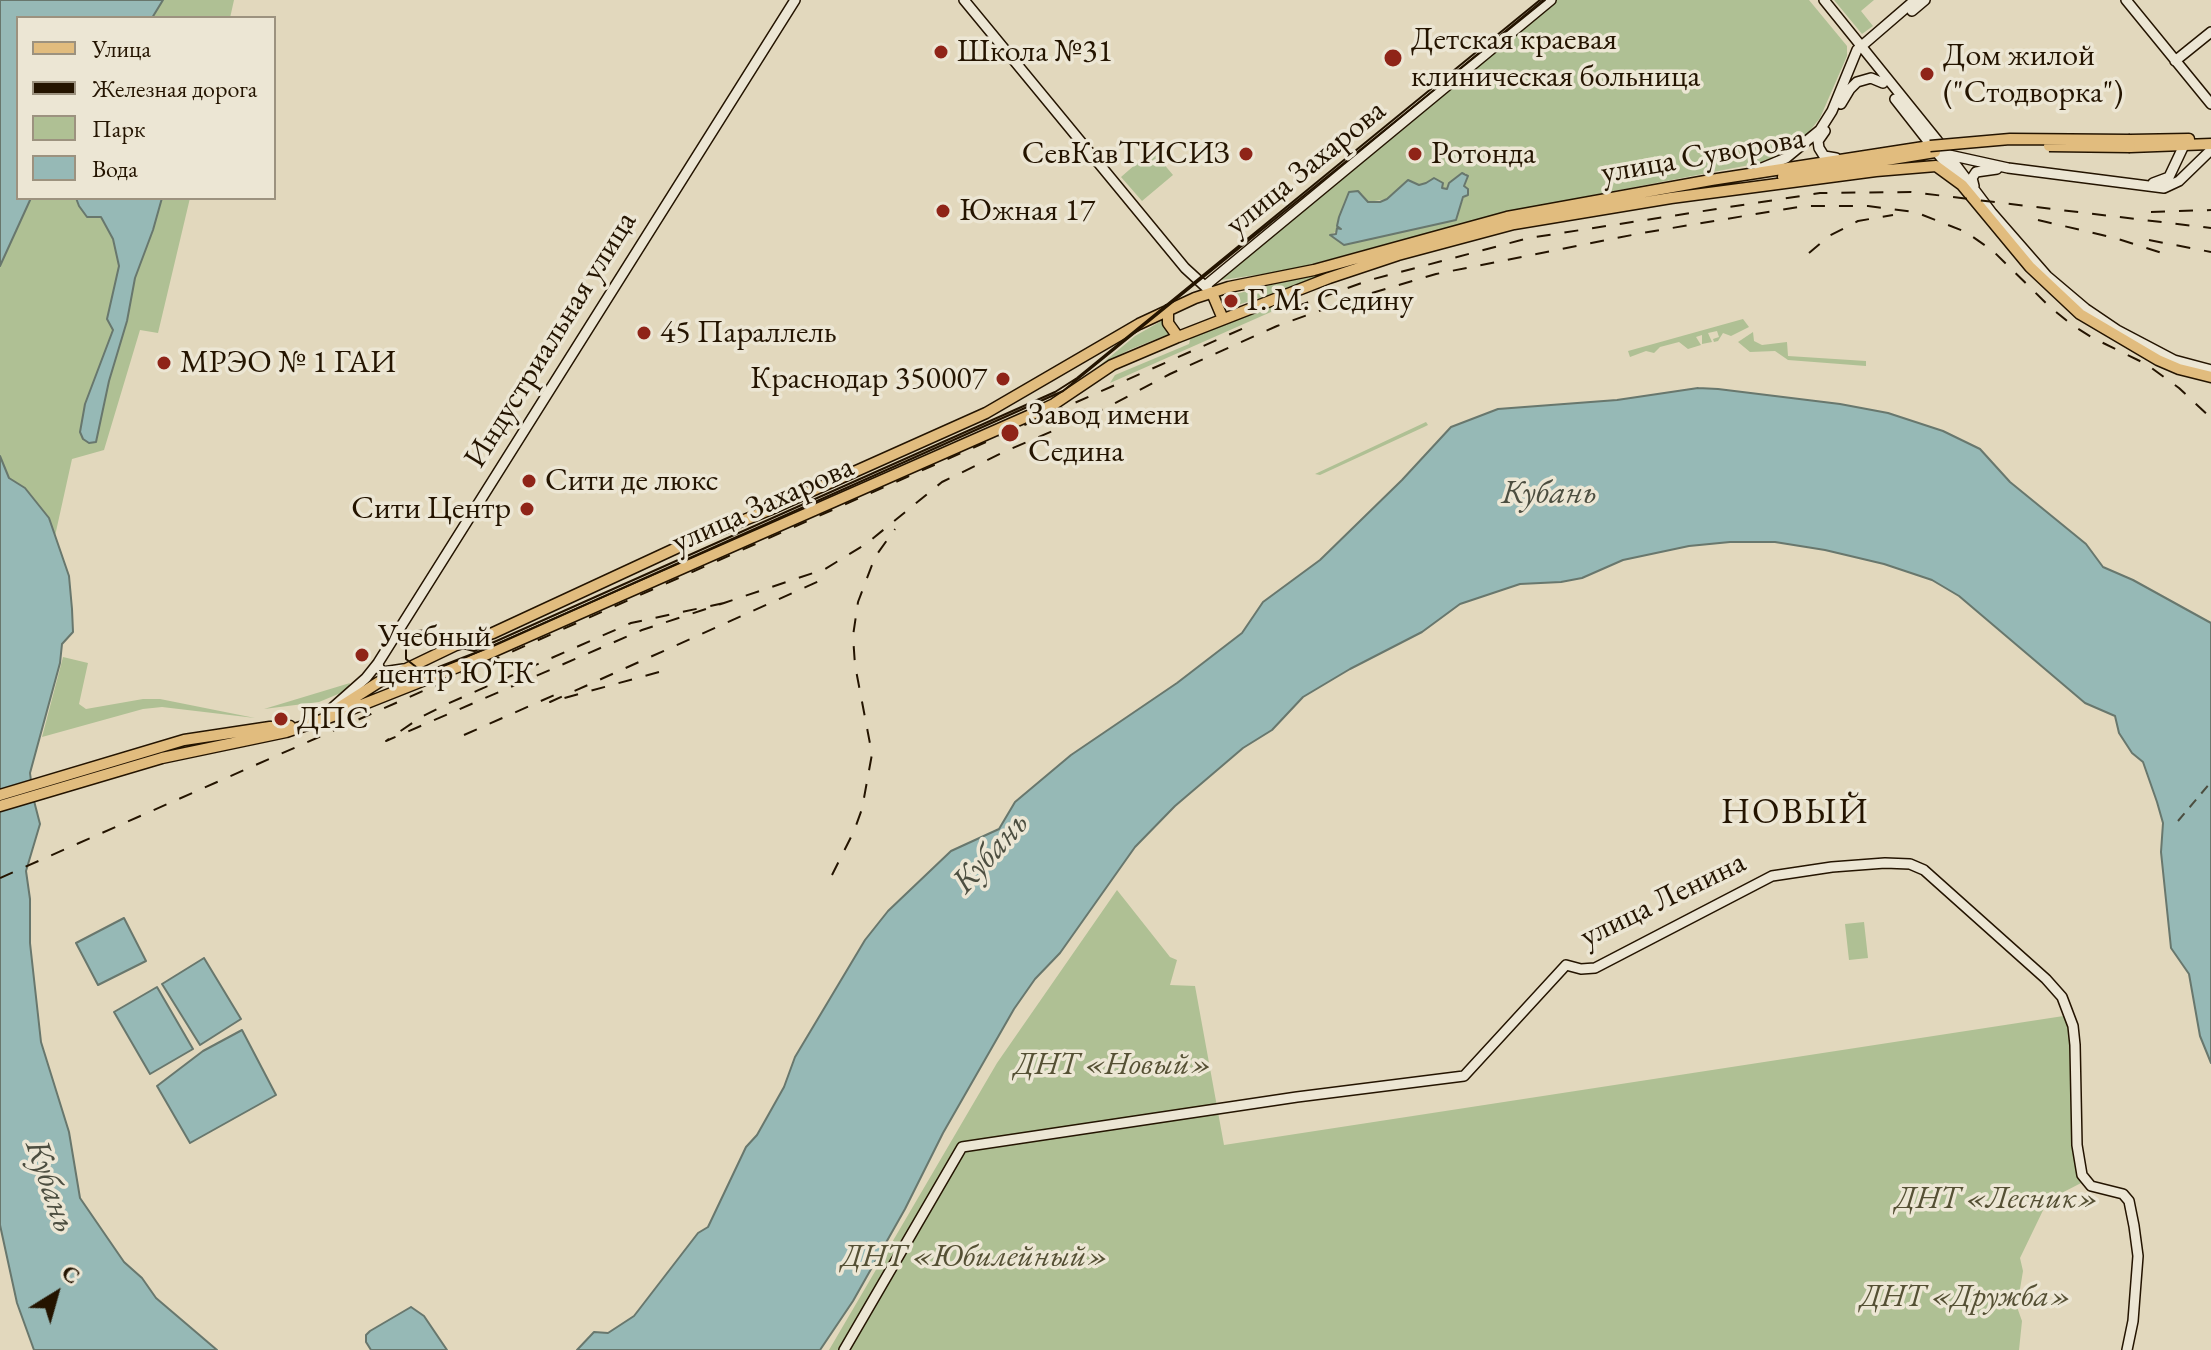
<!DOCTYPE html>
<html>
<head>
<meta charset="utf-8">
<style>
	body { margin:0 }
	#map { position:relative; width:2211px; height:1350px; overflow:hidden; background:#e2d8bd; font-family:"EB Garamond",serif }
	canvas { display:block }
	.legend { position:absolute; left:16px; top:16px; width:260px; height:184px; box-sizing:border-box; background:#ece6d4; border:2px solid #9c927f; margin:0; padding:10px 14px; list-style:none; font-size:24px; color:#241400 }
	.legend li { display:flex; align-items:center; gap:16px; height:40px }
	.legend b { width:40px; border:2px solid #9c927f }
	.north { position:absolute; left:16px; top:1254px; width:80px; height:80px; -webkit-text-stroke:6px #ece6d4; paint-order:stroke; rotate:37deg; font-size:22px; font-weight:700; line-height:32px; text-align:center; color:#241400 }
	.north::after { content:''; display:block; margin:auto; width:28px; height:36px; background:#241400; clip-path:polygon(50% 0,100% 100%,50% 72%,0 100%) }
</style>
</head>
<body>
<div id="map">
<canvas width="2211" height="1350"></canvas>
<ul class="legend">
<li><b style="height:10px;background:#e1bc7e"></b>Улица</li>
<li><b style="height:10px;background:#241400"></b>Железная дорога</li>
<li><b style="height:22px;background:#afc094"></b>Парк</li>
<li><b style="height:22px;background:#96b9b6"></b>Вода</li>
</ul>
<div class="north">С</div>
</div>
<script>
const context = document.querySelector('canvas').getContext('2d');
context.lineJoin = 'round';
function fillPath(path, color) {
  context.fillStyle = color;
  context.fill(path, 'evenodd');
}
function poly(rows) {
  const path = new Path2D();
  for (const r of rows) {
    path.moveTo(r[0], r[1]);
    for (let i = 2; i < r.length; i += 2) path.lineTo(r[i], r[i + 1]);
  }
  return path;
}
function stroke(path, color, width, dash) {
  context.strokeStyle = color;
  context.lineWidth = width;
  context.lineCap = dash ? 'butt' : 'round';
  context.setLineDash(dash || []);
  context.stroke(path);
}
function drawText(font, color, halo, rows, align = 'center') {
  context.font = font + ' "EB Garamond",serif';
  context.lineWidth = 7;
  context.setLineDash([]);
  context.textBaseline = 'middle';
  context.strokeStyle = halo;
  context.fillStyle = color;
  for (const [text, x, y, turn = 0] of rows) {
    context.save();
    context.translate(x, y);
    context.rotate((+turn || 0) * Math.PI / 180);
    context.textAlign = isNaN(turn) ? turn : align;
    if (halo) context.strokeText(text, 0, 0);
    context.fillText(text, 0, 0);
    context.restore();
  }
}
fillPath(poly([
	[163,0,234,0,230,18,152,18],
	[1556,0,1809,0,1847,46,1847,56,1820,118,1805,137,1785,151,1760,163,1562,201,1460,224,1290,270,1222,280,1221,276],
	[1461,173,1466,173,1464,197,1455,220,1344,245,1332,234,1341,229,1344,202,1362,194,1368,202,1387,199,1408,180,1418,185,1441,185,1442,188,1447,189],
	[1834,0,1874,0,1861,11,1873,26,1862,34],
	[1152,150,1173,175,1142,201,1121,177],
	[31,198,76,198,79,206,101,217,113,240,119,266,107,319,113,330,85,404,80,432,96,441,109,381,127,321,135,278,153,230,162,198,190,198,158,333,140,330,104,450,72,459,55,536,49,518,25,488,9,478,0,456,0,266],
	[1360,262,1360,264,1232,307,1227,308,1222,301,1228,296],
	[1278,303,1280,308,1110,383,1115,375,1189,344,1191,336],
	[1743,319,1749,327,1731,336,1723,333,1718,341,1714,342,1713,339,1719,337,1717,331,1708,333,1712,342,1702,344,1702,335,1696,337,1701,345,1688,349,1679,342,1660,347,1654,353,1646,351,1630,357,1628,351],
	[1163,320,1169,334,1129,350,1099,366,1135,336],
	[1753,332,1754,341,1762,345,1787,342,1788,356,1866,361,1866,366,1788,360,1775,351,1750,352,1738,342],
	[1426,422,1428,425,1424,427,1320,475,1315,474],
	[63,657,88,663,79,704,86,709,143,699,160,699,255,718,162,707,143,709,42,737],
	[350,683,348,690,319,702,264,709],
	[1117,890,1170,957,1177,960,1170,985,1195,986,1224,1145,2070,1015,2075,1094,2085,1181,2048,1200,2020,1258,2023,1271,2017,1307,2022,1321,2019,1350,829,1350,997,1063],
	[1864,922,1868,958,1849,960,1845,924]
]), '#afc094');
const water = poly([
	[0,0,163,0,152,18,18,18,18,198,31,198,0,266,0,0],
	[1462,173,1468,176,1464,186,1468,189,1468,195,1463,197,1456,220,1344,245,1330,235,1336,234,1337,228,1341,229,1337,226,1339,217,1349,192,1358,191,1368,202,1380,202,1387,199,1408,180,1419,185,1426,183,1434,178,1443,183,1442,188,1447,189,1449,183,1462,173],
	[76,198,162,198,153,230,135,278,127,321,109,381,96,442,89,443,83,439,80,432,85,404,113,330,107,319,119,266,113,239,101,217,87,217,79,206,76,198],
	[1698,388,1718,389,1840,404,1888,413,1943,431,1980,449,2010,482,2086,544,2103,567,2133,580,2211,623,2211,1063,2200,1036,2189,974,2171,948,2161,852,2163,823,2157,802,2143,762,2132,753,2119,733,2115,716,2085,703,1959,596,1932,580,1884,564,1825,550,1775,542,1730,542,1689,546,1623,560,1582,578,1561,582,1520,584,1460,604,1422,632,1350,669,1303,697,1272,730,1243,748,1175,806,1135,847,1060,953,1035,979,1014,1009,943,1133,905,1209,853,1301,820,1350,577,1350,594,1332,608,1333,634,1316,698,1233,708,1227,746,1147,757,1135,784,1087,795,1057,865,940,888,911,951,851,999,829,1015,802,1071,755,1177,683,1242,633,1263,602,1320,560,1402,480,1451,427,1498,409,1617,400,1698,388],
	[0,456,9,478,25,488,49,518,69,576,72,609,73,632,62,644,60,663,30,773,33,797,40,824,26,871,30,899,30,943,41,1042,69,1132,80,1198,124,1262,142,1278,156,1298,217,1350,34,1350,17,1303,0,1225,0,456],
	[124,918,146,961,98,985,76,943,124,918],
	[204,958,241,1019,200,1045,162,984,204,958],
	[157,987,193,1049,150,1074,114,1012,157,987],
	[242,1030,276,1095,190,1143,157,1086,203,1051,242,1030],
	[411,1307,424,1316,447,1350,371,1350,366,1342,366,1335,370,1331,411,1307]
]);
fillPath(water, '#96b9b6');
stroke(water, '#68776d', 2);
stroke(poly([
	[2178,821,2211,782]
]), '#4c4e40', 2, [10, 8]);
const secondary = poly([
	[964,0,1185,268,1209,290],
	[1824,0,1937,140,1992,213,2047,276,2086,309,2117,330,2174,360,2211,370],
	[2126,0,2211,104],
	[1912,11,1925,0],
	[2175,61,2211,32],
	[1895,99,1960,182],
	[1841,104,1850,89,1857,82,1871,78,1883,83],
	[1825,131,1818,141,1819,148,1824,156,1836,158],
	[1949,155,2008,168,2164,188,2179,181,2211,150],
	[1762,168,1786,158,1820,130,1832,111,1857,50,1915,0],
	[2153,183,2169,177,2186,141],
	[1974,186,1972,178,1976,172,1997,169],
	[1205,286,1551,0],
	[378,663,379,668,383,672,403,669],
	[331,709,366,678,378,663,795,0],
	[844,1350,962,1147,1297,1097,1464,1076,1566,965,1581,969,1595,968,1772,876,1832,867,1885,863,1910,864,1924,870,2046,979,2062,997,2073,1026,2075,1045,2077,1145,2082,1175,2091,1186,2123,1194,2129,1201,2134,1226,2138,1256,2133,1321,2127,1350]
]);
const primary = poly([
	[2130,140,2189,139],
	[2130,147,2211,144],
	[1783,177,1935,152],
	[1212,293,1223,319],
	[1168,310,1168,323,1178,337],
	[332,712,379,682,456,645,493,633,683,545,769,510,986,413,1139,324,1195,298,1229,287,1314,270,1507,217,1711,180,1930,146],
	[0,795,184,740,270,727,290,726],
	[0,806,162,758,286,732,339,714,465,664,1035,413,1054,404,1112,365,1178,337,1329,278,1398,255,1514,224,1671,198,1876,171,1936,166,1962,185,2030,267,2080,314,2158,360,2179,369,2211,377]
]);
stroke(secondary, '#241400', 12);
stroke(primary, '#241400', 13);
stroke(secondary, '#ece6d4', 9);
stroke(primary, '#e1bc7e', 10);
stroke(poly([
	[1540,0,1077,378,1055,392,474,651,462,648,429,630,417,631,406,643,406,659,420,670,431,670,493,646,1063,391,1545,0]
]), '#241400', 2);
stroke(poly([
	[2151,212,2211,210],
	[2038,220,2115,238,2162,253],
	[2149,240,2211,252],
	[1809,253,1829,236,1858,221,1893,215],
	[1295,307,1370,280,1529,238,1820,193,1911,192,2211,228],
	[724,603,631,623,447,704,421,717,386,741,642,630,724,603,825,569,866,544,942,482,1006,451,1102,410,1170,374,1277,326,1355,298,1436,274,1642,233,1804,206,1868,206,1915,212,1966,232,1993,251,2050,307,2072,325,2093,338,2146,364,2179,388,2211,418],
	[659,672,550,702,826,578],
	[464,735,559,693],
	[832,875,854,831,862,809,872,754,855,665,853,636,858,602,875,557,895,529],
	[0,878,1244,328]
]), '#241400', 2, [14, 14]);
const primaryBridge = poly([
	[1930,146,2010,139,2130,140],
	[2049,146,2130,147]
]);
stroke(primaryBridge, '#241400', 13, []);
stroke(primaryBridge, '#e1bc7e', 10);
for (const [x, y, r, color] of [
	[941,52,8,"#8f2418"],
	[1393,58,10,"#8f2418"],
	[1927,74,8,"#8f2418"],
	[1246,154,8,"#8f2418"],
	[1415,154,8,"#8f2418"],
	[943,211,8,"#8f2418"],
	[1231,301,8,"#8f2418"],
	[644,333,8,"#8f2418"],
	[164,363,8,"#8f2418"],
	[1003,379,8,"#8f2418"],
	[1010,433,10,"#8f2418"],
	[529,481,8,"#8f2418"],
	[527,509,8,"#8f2418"],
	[362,655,8,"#8f2418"],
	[281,719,8,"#8f2418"]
]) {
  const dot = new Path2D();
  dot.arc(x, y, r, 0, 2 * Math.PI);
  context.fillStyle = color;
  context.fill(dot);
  stroke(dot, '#ece6d4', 3);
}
drawText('32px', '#241400', '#ece6d4', [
	["Детская краевая",1411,40],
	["клиническая больница",1411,77],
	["Школа №31",957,52],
	["Дом жилой",1943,56],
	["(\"Стодворка\")",1943,93],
	["СевКавТИСИЗ",1230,154,"right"],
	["Ротонда",1431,154],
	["Южная 17",959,211],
	["Г. М. Седину",1247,301],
	["45 Параллель",660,333],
	["МРЭО № 1 ГАИ",180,363],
	["Краснодар 350007",987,379,"right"],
	["Завод имени",1028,415],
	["Седина",1028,452],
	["Сити де люкс",545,481],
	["Сити Центр",511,509,"right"],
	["Учебный",378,637],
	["центр ЮТК",378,674],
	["ДПС",297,719]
], 'left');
drawText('32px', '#241400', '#ece6d4', [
	["улица Суворова",1703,156,-10],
	["улица Захарова",1306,168,-39],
	["Индустриальная улица",551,340,-58],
	["улица Захарова",763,505,-24],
	["улица Ленина",1663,900,-26]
]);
drawText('italic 32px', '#555034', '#ece6d4', [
	["ДНТ «Новый»",1113,1065],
	["ДНТ «Лесник»",1997,1199],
	["ДНТ «Юбилейный»",975,1257],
	["ДНТ «Дружба»",1966,1297]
]);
drawText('italic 34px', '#4c4e40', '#ece6d4', [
	["Кубань",1549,494],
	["Кубань",991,853,-48],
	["Кубань",50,1186,71]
]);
context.letterSpacing = '2px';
drawText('36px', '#241400', '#ece6d4', [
	["НОВЫЙ",1795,813]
]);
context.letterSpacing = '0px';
</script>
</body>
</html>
